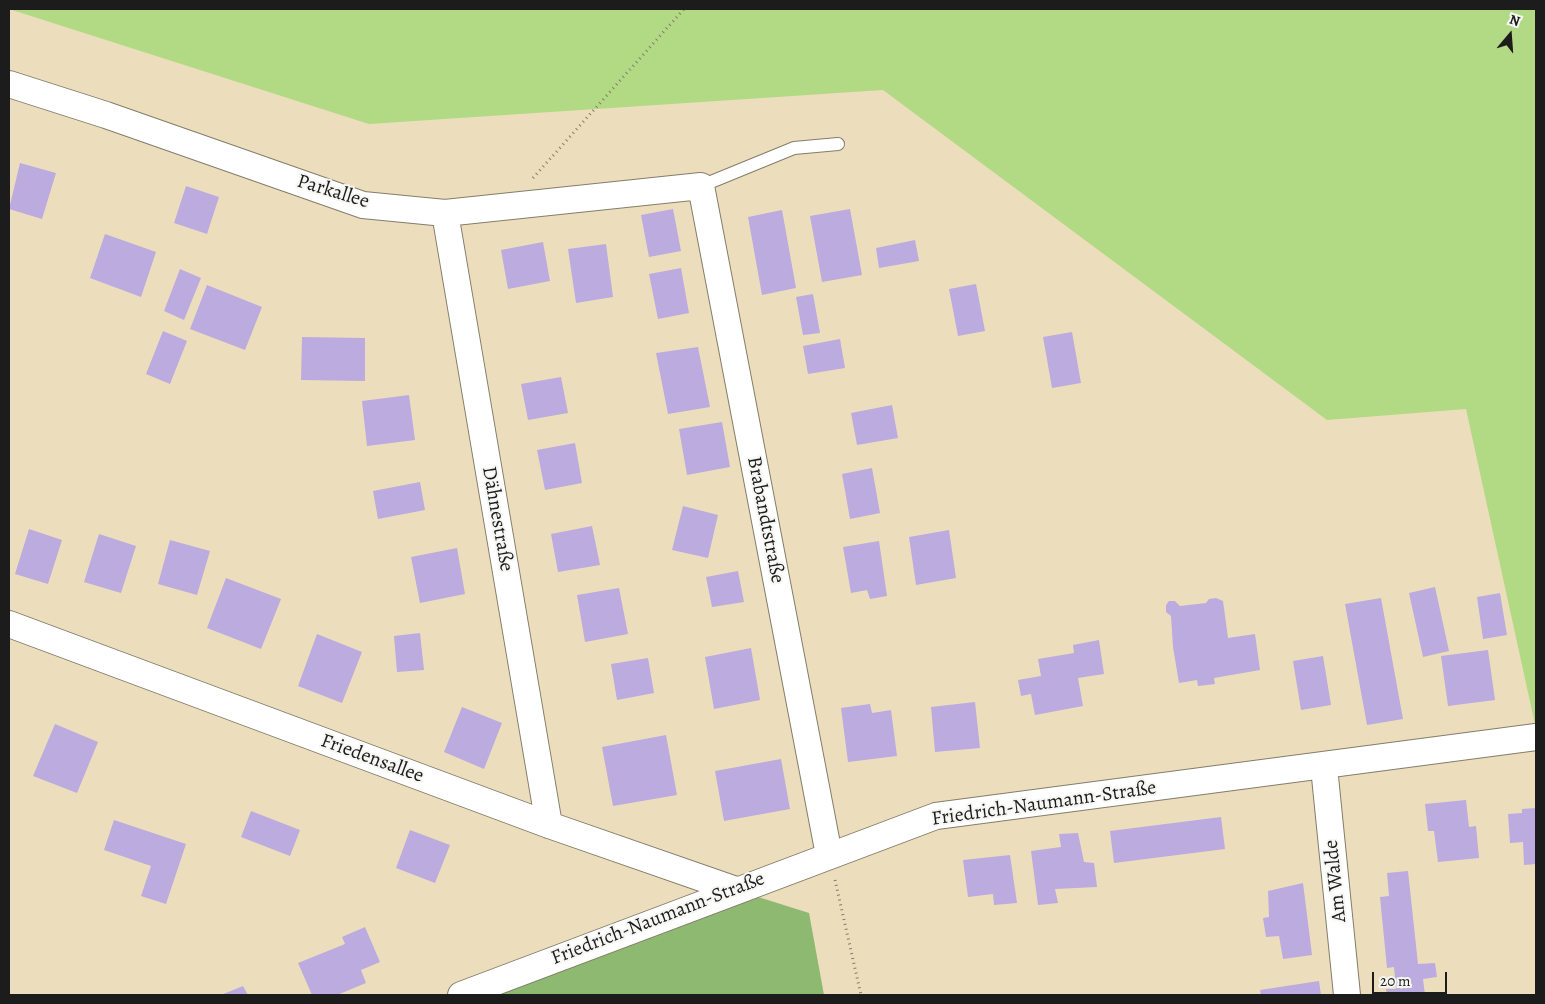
<!DOCTYPE html>
<html>
<head>
<meta charset="utf-8">
<style>
	body { margin:0 }
	#map { position:relative; width:1545px; height:1004px; overflow:hidden; background:#ecdebc; font-family:Alegreya,serif }
	canvas { display:block }
	.frame { position:absolute; inset:0; border:10px solid #1c1c1c; pointer-events:none }
	.north { position:absolute; left:1485px; top:10px; width:50px; height:50px; -webkit-text-stroke:4px #f6f6f2; paint-order:stroke; rotate:18deg; font-size:14px; font-weight:700; line-height:20px; text-align:center; color:#1c1c1c }
	.north::after { content:''; display:block; margin:auto; width:18px; height:22px; background:#1c1c1c; clip-path:polygon(50% 0,100% 100%,50% 72%,0 100%) }
	.scale { position:absolute; left:1372px; top:972px; width:75px; height:22px; box-sizing:border-box; border:2px solid #1c1c1c; border-top:0; padding-left:6px; font-size:15px; line-height:18px; white-space:nowrap; color:#1c1c1c; -webkit-text-stroke:4px #f6f6f2; paint-order:stroke }
</style>
</head>
<body>
<div id="map">
<canvas width="1545" height="1004"></canvas>
<div class="frame"></div>
<div class="north">N</div>
<div class="scale">20 m</div>
</div>
<script>
const context = document.querySelector('canvas').getContext('2d');
context.lineJoin = 'round';
function fillPath(path, color) {
  context.fillStyle = color;
  context.fill(path, 'evenodd');
}
function poly(rows) {
  const path = new Path2D();
  for (const r of rows) {
    path.moveTo(r[0], r[1]);
    for (let i = 2; i < r.length; i += 2) path.lineTo(r[i], r[i + 1]);
  }
  return path;
}
function stroke(path, color, width, dash) {
  context.strokeStyle = color;
  context.lineWidth = width;
  context.lineCap = dash ? 'butt' : 'round';
  context.setLineDash(dash || []);
  context.stroke(path);
}
function drawText(font, color, halo, rows, align = 'center') {
  context.font = font + ' Alegreya,serif';
  context.lineWidth = 4;
  context.setLineDash([]);
  context.textBaseline = 'middle';
  context.strokeStyle = halo;
  context.fillStyle = color;
  for (const [text, x, y, turn = 0] of rows) {
    context.save();
    context.translate(x, y);
    context.rotate((+turn || 0) * Math.PI / 180);
    context.textAlign = isNaN(turn) ? turn : align;
    if (halo) context.strokeText(text, 0, 0);
    context.fillText(text, 0, 0);
    context.restore();
  }
}
fillPath(poly([
	[9,9,1536,9,1536,729,1466,409,1327,420,883,90,369,124]
]), '#b2d983');
fillPath(poly([
	[736,890,809,913,824,995,461,995]
]), '#8db971');
fillPath(poly([
	[20,163,56,173,42,219,9,209],
	[186,186,219,197,207,234,174,223],
	[673,209,681,251,649,257,641,215],
	[850,209,862,275,822,282,810,216],
	[782,210,796,288,762,295,748,217],
	[105,234,156,252,141,297,90,278],
	[915,240,919,261,879,268,876,248],
	[543,242,550,281,508,289,501,250],
	[606,244,613,297,576,303,568,249],
	[681,268,689,313,658,319,649,274],
	[180,269,201,278,184,320,164,311],
	[976,284,985,331,958,336,949,289],
	[207,285,262,307,245,350,190,329],
	[813,294,820,333,803,335,796,297],
	[163,331,187,341,170,384,146,374],
	[1072,332,1081,383,1052,388,1043,337],
	[302,337,365,338,365,381,301,380],
	[840,339,845,368,808,374,803,346],
	[698,347,710,407,668,414,656,353],
	[561,377,568,413,528,420,521,384],
	[409,395,415,440,367,446,362,401],
	[892,405,898,438,857,445,851,413],
	[722,422,730,467,687,475,679,429],
	[575,443,582,483,545,490,537,450],
	[872,468,880,513,850,519,842,474],
	[420,482,425,510,378,519,373,491],
	[683,506,718,515,708,558,672,550],
	[592,526,600,565,558,572,551,534],
	[29,529,62,540,48,584,15,574],
	[949,530,956,578,916,585,909,537],
	[99,534,136,546,121,593,84,582],
	[170,540,210,551,197,595,158,584],
	[879,541,887,596,870,599,867,590,851,593,843,547],
	[457,548,465,594,420,603,411,557],
	[738,571,744,602,712,607,706,577],
	[226,578,281,599,261,649,207,628],
	[1435,587,1449,651,1423,657,1409,593],
	[619,588,628,634,585,642,577,595],
	[1500,593,1507,635,1483,639,1477,597],
	[1216,598,1223,601,1228,638,1255,634,1260,670,1214,678,1215,684,1198,686,1197,680,1179,683,1173,647,1171,616,1166,612,1166,605,1169,601,1175,601,1180,606,1206,603,1209,599],
	[1381,598,1403,719,1367,725,1345,604],
	[420,633,424,670,397,672,394,636],
	[317,634,362,652,342,703,298,686],
	[1099,640,1104,674,1078,678,1083,706,1035,715,1031,694,1021,696,1018,680,1041,676,1038,659,1074,653,1073,645],
	[751,648,760,700,714,709,705,657],
	[1488,650,1495,700,1448,706,1441,656],
	[1323,656,1331,705,1301,710,1293,661],
	[648,658,654,693,617,700,611,664],
	[975,702,980,748,935,752,931,707],
	[870,704,872,713,891,710,897,756,848,762,841,708],
	[462,707,502,723,484,769,444,752],
	[55,724,98,742,77,793,33,776],
	[666,735,677,795,613,806,602,747],
	[781,759,790,809,724,821,715,771],
	[1466,800,1469,827,1476,826,1479,858,1438,862,1434,831,1428,831,1425,804],
	[1536,808,1536,864,1524,865,1523,842,1510,843,1508,814,1522,813,1522,809],
	[251,811,300,830,290,856,241,837],
	[1221,817,1225,849,1114,863,1110,831],
	[114,820,186,844,166,904,141,896,151,866,104,850],
	[410,830,450,845,435,883,396,868],
	[1078,833,1084,862,1094,863,1097,887,1055,889,1058,903,1038,905,1031,851,1061,847,1059,834],
	[1010,855,1017,903,994,905,993,894,968,897,963,860],
	[1408,871,1418,964,1435,963,1437,977,1423,979,1425,995,1387,995,1386,989,1396,989,1394,967,1387,968,1380,897,1389,896,1387,873],
	[1303,883,1312,955,1283,959,1279,936,1266,937,1263,918,1269,917,1268,891],
	[365,927,380,962,361,970,366,983,337,995,312,995,298,963,345,944,342,937],
	[1319,981,1321,995,1261,995,1260,990],
	[243,986,248,995,221,995]
]), '#bbabdf');
const service = poly([
	[701,186,794,148,838,144]
]);
const minor = poly([
	[9,84,106,115,363,205,445,213,701,186,829,855],
	[445,213,549,825],
	[9,624,549,825,736,890],
	[1324,767,1347,995],
	[461,995,936,816,1536,737]
]);
stroke(service, '#847d6c', 14);
stroke(minor, '#847d6c', 28);
stroke(poly([
	[533,178,684,9],
	[835,880,861,995]
]), '#847d6c', 3, [1, 4]);
stroke(service, '#fff', 12);
stroke(minor, '#fff', 26);
drawText('20px', '#1c1c1c', '#f6f6f2', [
	["Parkallee",333,192,17],
	["Dähnestraße",497,519,80],
	["Brabandtstraße",765,520,79],
	["Friedensallee",372,759,20],
	["Friedrich-Naumann-Straße",1044,804,-8],
	["Am Walde",1336,881,-96],
	["Friedrich-Naumann-Straße",658,919,-21]
]);
</script>
</body>
</html>
